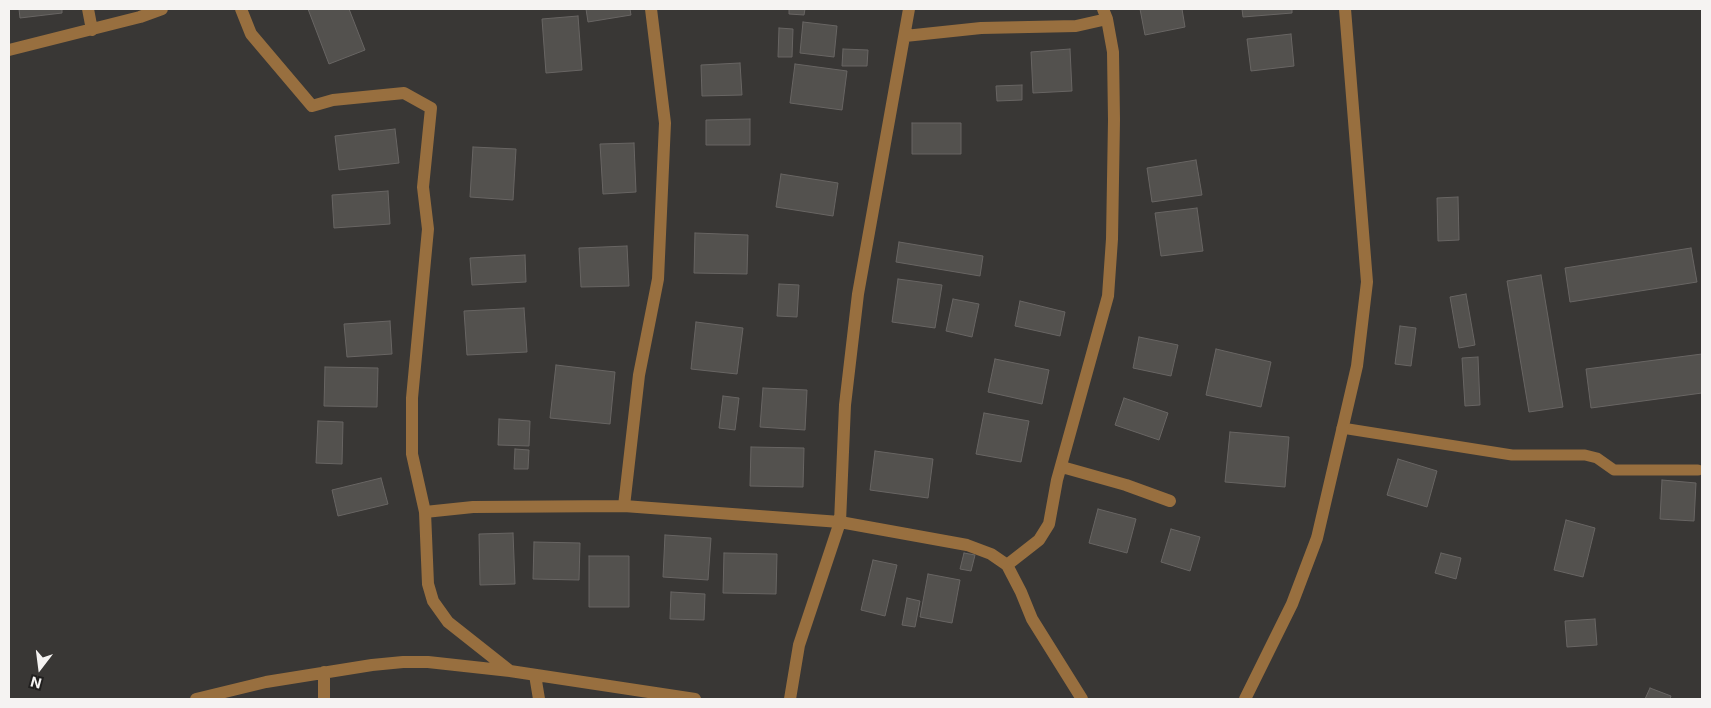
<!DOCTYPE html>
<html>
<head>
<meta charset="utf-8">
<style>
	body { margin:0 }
	#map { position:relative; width:1711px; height:708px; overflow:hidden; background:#393735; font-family:Inter,sans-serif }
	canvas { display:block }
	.frame { position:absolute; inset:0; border:10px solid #f5f3f2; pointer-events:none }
	.north { position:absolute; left:15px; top:643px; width:50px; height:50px; -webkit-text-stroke:4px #201f1e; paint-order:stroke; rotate:195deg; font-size:14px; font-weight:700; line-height:20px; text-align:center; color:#f5f3f2 }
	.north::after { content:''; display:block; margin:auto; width:18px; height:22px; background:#f5f3f2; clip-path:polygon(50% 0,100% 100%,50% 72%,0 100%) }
</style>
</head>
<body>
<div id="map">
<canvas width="1711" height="708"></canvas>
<div class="frame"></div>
<div class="north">N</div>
</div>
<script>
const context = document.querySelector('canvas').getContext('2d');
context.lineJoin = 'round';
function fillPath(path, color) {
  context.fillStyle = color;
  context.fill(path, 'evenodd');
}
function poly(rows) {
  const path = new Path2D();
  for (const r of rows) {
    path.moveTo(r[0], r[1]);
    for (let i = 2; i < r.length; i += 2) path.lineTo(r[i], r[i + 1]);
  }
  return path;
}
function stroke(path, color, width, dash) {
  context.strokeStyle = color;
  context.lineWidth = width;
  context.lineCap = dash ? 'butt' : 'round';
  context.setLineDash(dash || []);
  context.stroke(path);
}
const building = poly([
	[19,9,62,9,62,13,20,18,19,9],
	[308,9,349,9,365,50,329,64,308,9],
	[586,9,630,9,631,15,588,22,586,9],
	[789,9,805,9,804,15,789,14,789,9],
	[1140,9,1182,9,1185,27,1145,35,1140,9],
	[1242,9,1292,9,1292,13,1243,17,1242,9],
	[578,16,582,70,546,73,542,19,578,16],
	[803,22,837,26,834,57,800,53,803,22],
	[779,28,793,29,792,57,778,57,779,28],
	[1291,34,1294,66,1251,71,1247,39,1291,34],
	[843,49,868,50,867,66,842,66,843,49],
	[1070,49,1072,91,1033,93,1031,52,1070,49],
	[740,63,742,95,702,96,701,65,740,63],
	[795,64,847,71,842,110,790,103,795,64],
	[1022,85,1022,100,997,101,996,86,1022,85],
	[750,119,750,145,706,145,706,120,750,119],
	[912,123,961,123,961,154,912,154,912,123],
	[395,129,399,163,339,170,335,136,395,129],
	[634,143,636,192,603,194,600,144,634,143],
	[473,147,516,149,513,200,470,197,473,147],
	[1196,160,1202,195,1152,202,1147,168,1196,160],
	[781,174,838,183,833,216,776,207,781,174],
	[388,191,390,224,334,228,332,195,388,191],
	[1458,197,1459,240,1438,241,1437,198,1458,197],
	[1197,208,1203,251,1161,256,1155,213,1197,208],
	[695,233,748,235,747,274,694,273,695,233],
	[899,242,983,256,980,276,896,262,899,242],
	[627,246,629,286,581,287,579,248,627,246],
	[1691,248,1697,282,1570,302,1565,268,1691,248],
	[525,255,526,282,472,285,470,258,525,255],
	[1541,275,1563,407,1529,412,1507,281,1541,275],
	[898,279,942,285,935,328,892,322,898,279],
	[779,284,799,285,797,317,777,316,779,284],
	[1466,294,1475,345,1459,348,1450,297,1466,294],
	[953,299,979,304,972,337,946,331,953,299],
	[1020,301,1065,312,1060,336,1015,326,1020,301],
	[524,308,527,352,467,355,464,311,524,308],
	[390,321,392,354,347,357,344,324,390,321],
	[696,322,743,328,737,374,691,369,696,322],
	[1400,326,1416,328,1411,366,1395,364,1400,326],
	[1139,337,1178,345,1171,376,1133,368,1139,337],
	[1216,349,1271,362,1261,407,1206,395,1216,349],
	[1702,354,1702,393,1591,408,1586,369,1702,354],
	[1478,357,1480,405,1465,406,1462,358,1478,357],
	[995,359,1049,370,1042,404,988,392,995,359],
	[556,365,615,372,610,424,550,418,556,365],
	[325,367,378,368,377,407,324,406,325,367],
	[763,388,807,390,805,430,760,427,763,388],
	[723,396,739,398,735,430,719,428,723,396],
	[1124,398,1168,413,1159,440,1115,425,1124,398],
	[984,413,1029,421,1021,462,976,454,984,413],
	[499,419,530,421,529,446,498,445,499,419],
	[318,421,343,422,342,464,316,463,318,421],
	[1230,432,1289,437,1285,487,1225,482,1230,432],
	[751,447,804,448,803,487,750,486,751,447],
	[515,449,529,450,528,469,514,469,515,449],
	[875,451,933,459,928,498,870,490,875,451],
	[1398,459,1437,471,1427,507,1387,495,1398,459],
	[381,478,388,504,338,516,332,490,381,478],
	[1662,480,1696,483,1694,521,1660,519,1662,480],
	[1098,509,1136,519,1127,553,1089,543,1098,509],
	[1566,520,1595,528,1583,577,1554,570,1566,520],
	[1171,529,1200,537,1190,571,1161,562,1171,529],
	[513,533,515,584,480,585,479,534,513,533],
	[665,535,711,538,708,580,663,577,665,535],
	[534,542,580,543,579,580,533,579,534,542],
	[724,553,777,554,776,594,723,593,724,553],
	[964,553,975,555,971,571,960,569,964,553],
	[1441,553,1461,558,1456,579,1435,573,1441,553],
	[589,556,629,556,629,607,589,607,589,556],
	[873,560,897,565,885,616,861,610,873,560],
	[928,574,960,580,952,623,920,617,928,574],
	[671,592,705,594,704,620,670,619,671,592],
	[907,598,920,601,915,627,902,625,907,598],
	[1595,619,1597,645,1567,647,1565,621,1595,619],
	[1650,688,1671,696,1670,699,1645,699,1650,688]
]);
fillPath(building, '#53514e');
stroke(building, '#686563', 1);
stroke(poly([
	[1342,428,1512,455,1585,455,1597,458,1614,470,1698,470]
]), '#986f3f', 11);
stroke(poly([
	[88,9,92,30],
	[241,9,251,34,312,106,333,100,404,93,431,108,423,187,428,229,412,398,412,454,425,512,428,584,433,601,448,622,510,671],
	[905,36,981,28,1076,26,1107,19],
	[9,50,140,17,162,9],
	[1062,467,1126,485,1170,501],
	[624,506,639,375,658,279,665,123,651,9],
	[425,512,473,507,624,506,840,522,967,545,991,554,1007,565,1021,592,1032,619,1082,699],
	[1007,565,1039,540,1049,524,1057,480,1108,296,1112,239,1114,120,1113,52,1107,19,1103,9],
	[535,675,539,699],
	[196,699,266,682,372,665,403,662,428,662,510,671,695,699],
	[324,699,324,672],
	[790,699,799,645,840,522,845,405,858,294,909,9]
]), '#986f3f', 12);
stroke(poly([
	[1245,699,1292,604,1317,538,1357,366,1367,282,1345,9]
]), '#986f3f', 12);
</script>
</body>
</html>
